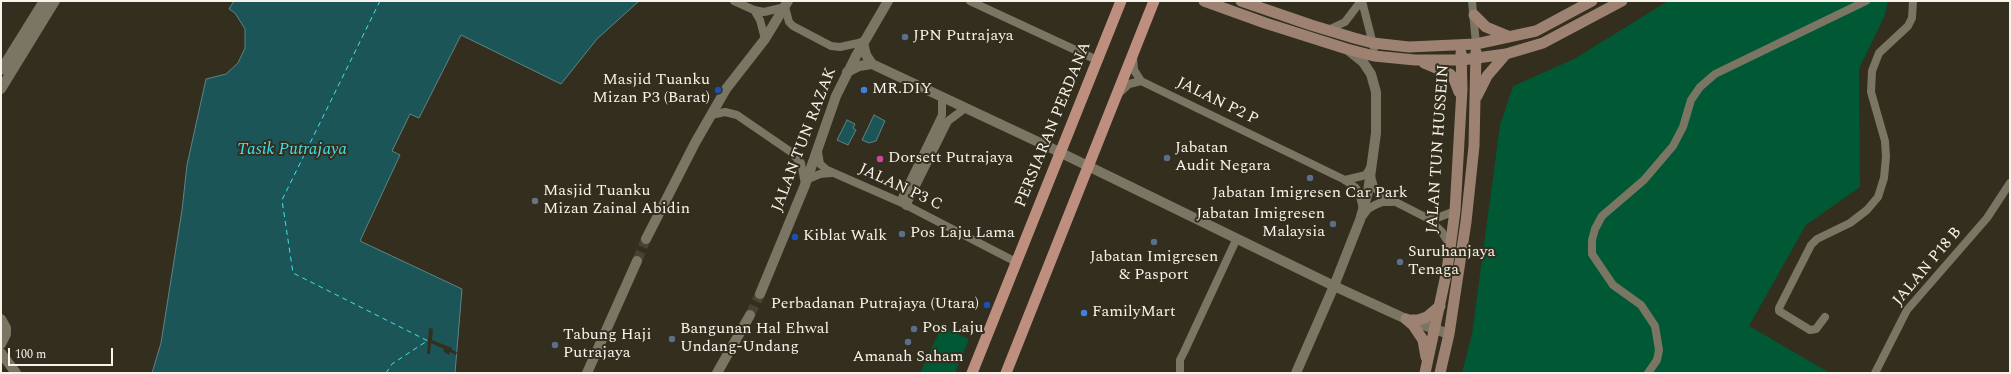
<!DOCTYPE html>
<html>
<head>
<meta charset="utf-8">
<style>
	body { margin:0 }
	#map { position:relative; width:2011px; height:374px; overflow:hidden; background:#332e1e; font-family:Spectral,serif }
	canvas { display:block }
	.frame { position:absolute; inset:0; border:2px solid #f7f3ea; pointer-events:none }
	.scale { position:absolute; left:8px; top:348px; width:105px; height:18px; box-sizing:border-box; border:2px solid #f7f3ea; border-top:0; padding-left:5px; font-size:12px; line-height:14px; white-space:nowrap; color:#f7f3ea; -webkit-text-stroke:3px #332e1e; paint-order:stroke }
</style>
</head>
<body>
<div id="map">
<canvas width="2011" height="374"></canvas>
<div class="frame"></div>
<div class="scale">100 m</div>
</div>
<script>
const context = document.querySelector('canvas').getContext('2d');
context.lineJoin = 'round';
function fillPath(path, color) {
  context.fillStyle = color;
  context.fill(path, 'evenodd');
}
function poly(rows) {
  const path = new Path2D();
  for (const r of rows) {
    path.moveTo(r[0], r[1]);
    for (let i = 2; i < r.length; i += 2) path.lineTo(r[i], r[i + 1]);
  }
  return path;
}
function stroke(path, color, width, dash) {
  context.strokeStyle = color;
  context.lineWidth = width;
  context.lineCap = dash ? 'butt' : 'round';
  context.setLineDash(dash || []);
  context.stroke(path);
}
function drawText(font, color, halo, rows, align = 'center') {
  context.font = font + ' Spectral,serif';
  context.lineWidth = 4;
  context.setLineDash([]);
  context.textBaseline = 'middle';
  context.strokeStyle = halo;
  context.fillStyle = color;
  for (const [text, x, y, turn = 0] of rows) {
    context.save();
    context.translate(x, y);
    context.rotate((+turn || 0) * Math.PI / 180);
    context.textAlign = isNaN(turn) ? turn : align;
    if (halo) context.strokeText(text, 0, 0);
    context.fillText(text, 0, 0);
    context.restore();
  }
}
fillPath(poly([
	[1668,1,1888,1,1885,15,1859,69,1860,187,1806,225,1749,326,1830,373,1462,373,1472,334,1500,125,1513,86,1574,59],
	[949,330,969,339,955,373,920,373,939,332]
]), '#015834');
const water = poly([
	[234,1,639,1,597,39,561,84,461,35,419,118,410,114,392,151,400,155,360,241,462,289,455,373,152,373,161,343,182,210,187,165,206,79,226,74,238,63,245,48,245,29,235,13,229,9,234,1],
	[874,115,885,121,876,141,869,143,862,140,874,115],
	[847,120,855,124,853,128,856,130,848,145,837,140,847,120]
]);
fillPath(water, '#1c5558');
stroke(water, '#5e8484', 1);
fillPath(poly([
	[429,328,433,329,432,340,452,348,452,350,457,352,456,355,450,352,449,355,443,351,444,349,431,343,430,354,427,354]
]), '#332e1e');
stroke(poly([
	[380,1,282,200,293,273,428,341],
	[386,373,392,364,427,341]
]), '#43e1ea', 1, [5, 4]);
stroke(poly([
	[637,261,646,239],
	[750,315,760,294]
]), '#474232', 10, [10, 5]);
stroke(poly([
	[734,1,754,10,764,12,785,7,789,22,793,26,831,46,840,47,863,42],
	[970,1,1097,60],
	[1362,1,1374,48],
	[1472,1,1476,44],
	[754,10,760,20,765,39],
	[1328,30,1345,22,1361,1],
	[1133,56,1134,70,1141,81,1345,180,1356,188,1360,196,1363,209],
	[1118,94,1129,84,1141,81],
	[711,115,725,112,737,115,791,152,801,163,805,184],
	[818,152,820,164,827,170,900,202,1016,262],
	[1371,176,1374,187,1382,195,1427,218,1442,232,1449,244],
	[806,180,820,174,832,173],
	[1345,180,1366,175,1371,166],
	[900,202,942,115,942,99],
	[906,206,948,121,964,109],
	[1362,217,1368,209,1375,205,1382,202,1392,202],
	[1427,218,1437,218,1455,211],
	[1825,317,1816,329,1810,330,1779,311,1779,308,1811,245,1817,239,1850,223,1867,210,1878,197,1884,178,1886,157,1885,141,1871,92,1872,71,1879,53,1908,26,1912,18,1913,1],
	[1180,373,1180,360,1184,352,1237,238],
	[1648,373,1657,360,1659,350,1655,326,1641,305,1613,285,1592,254,1592,240,1595,229,1602,216,1644,180,1673,146,1683,127,1691,100,1700,87,1715,74,1866,1],
	[1875,373,1907,310,1987,218,2010,183]
]), '#7b7564', 8);
stroke(poly([
	[863,42,866,55,872,64,1051,148,1334,286,1406,319,1449,334],
	[1,70,44,1],
	[847,72,859,66,872,64],
	[1,89,55,1],
	[646,239,695,143,726,89,765,39,788,1],
	[760,294,805,185,836,96,856,56,888,1],
	[1,319,6,328,6,334,1,344],
	[1,353,16,373],
	[587,373,637,261],
	[717,373,750,315],
	[1296,373,1334,286,1360,220,1368,192,1376,133,1376,92,1371,74,1363,62,1347,49]
]), '#7b7564', 10);
stroke(poly([
	[1204,1,1265,23,1347,49,1374,56,1415,60,1462,60,1506,54,1543,43,1622,1],
	[1241,1,1311,25,1354,38,1373,43,1409,47,1476,44,1536,31,1592,1],
	[1474,15,1486,27,1508,36],
	[1424,63,1450,74,1454,79,1459,92],
	[1477,96,1487,76,1506,54],
	[1406,319,1413,325,1423,340,1426,357],
	[1411,320,1418,320,1427,317,1440,306],
	[1425,373,1447,270,1455,211,1462,89,1461,53],
	[1440,373,1449,334,1466,222,1474,146,1476,52]
]), '#9d8272', 11);
stroke(poly([
	[972,373,1121,1],
	[1006,373,1154,1]
]), '#be8f7f', 11);
for (const [x, y, r, color] of [
	[905,37,4,"#5c6f8a"],
	[718,90,4,"#1a4fb4"],
	[864,90,4,"#3f7fe0"],
	[1167,158,4,"#5c6f8a"],
	[880,159,4,"#d1479c"],
	[1310,178,4,"#5c6f8a"],
	[535,201,4,"#6b7280"],
	[1333,224,4,"#5c6f8a"],
	[902,234,4,"#5c6f8a"],
	[795,237,4,"#1a4fb4"],
	[1154,242,4,"#5c6f8a"],
	[1400,262,4,"#5c6f8a"],
	[987,305,4,"#1a4fb4"],
	[1084,313,4,"#3f7fe0"],
	[914,329,4,"#5c6f8a"],
	[672,339,4,"#5c6f8a"],
	[908,342,4,"#5c6f8a"],
	[555,345,4,"#5c6f8a"]
]) {
  const dot = new Path2D();
  dot.arc(x, y, r, 0, 2 * Math.PI);
  context.fillStyle = color;
  context.fill(dot);
  stroke(dot, '#332e1e', 1.5);
}
drawText('16px', '#f7f3ea', '#332e1e', [
	["JPN Putrajaya",913,37],
	["Masjid Tuanku",710,81,"right"],
	["Mizan P3 (Barat)",710,99,"right"],
	["MR.DIY",872,90],
	["Jabatan",1175,149],
	["Audit Negara",1175,167],
	["Dorsett Putrajaya",888,159],
	["Masjid Tuanku",543,192],
	["Mizan Zainal Abidin",543,210],
	["Jabatan Imigresen Car Park",1310,194,"center"],
	["Jabatan Imigresen",1325,215,"right"],
	["Malaysia",1325,233,"right"],
	["Pos Laju Lama",910,234],
	["Kiblat Walk",803,237],
	["Suruhanjaya",1408,253],
	["Tenaga",1408,271],
	["Jabatan Imigresen",1154,258,"center"],
	["& Pasport",1154,276,"center"],
	["Perbadanan Putrajaya (Utara)",979,305,"right"],
	["FamilyMart",1092,313],
	["Pos Laju",922,329],
	["Bangunan Hal Ehwal",680,330],
	["Undang-Undang",680,348],
	["Tabung Haji",563,336],
	["Putrajaya",563,354],
	["Amanah Saham",908,358,"center"]
], 'left');
drawText('16px', '#f7f3ea', '#332e1e', [
	["JALAN P2 P",1217,102,26],
	["PERSIARAN PERDANA",1054,125,-68],
	["JALAN TUN RAZAK",805,140,-69],
	["JALAN TUN HUSSEIN",1439,149,-86],
	["JALAN P3 C",900,188,25],
	["JALAN P18 B",1928,267,-50]
]);
drawText('italic 17px', '#43e1ea', '#332e1e', [
	["Tasik Putrajaya",292,151]
]);
</script>
</body>
</html>
